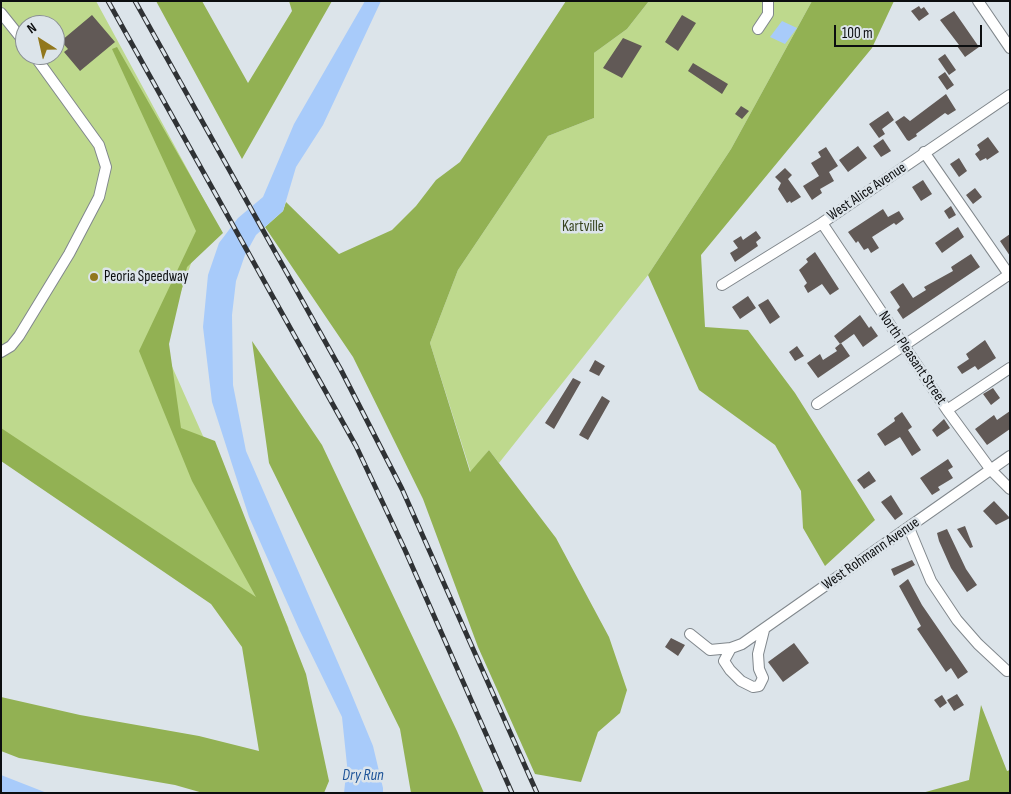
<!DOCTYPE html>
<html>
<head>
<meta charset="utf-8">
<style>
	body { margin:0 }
	#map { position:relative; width:1011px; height:794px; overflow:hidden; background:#dce4ea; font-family:"Sofia Sans Condensed",sans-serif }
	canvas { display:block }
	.frame { position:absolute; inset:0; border:2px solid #0c0e10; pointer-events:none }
	.north { position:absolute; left:15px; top:15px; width:50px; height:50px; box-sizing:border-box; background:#dce4ea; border:1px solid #898e93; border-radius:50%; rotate:325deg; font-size:14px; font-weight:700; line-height:20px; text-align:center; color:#0c0e10 }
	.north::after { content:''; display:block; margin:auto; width:18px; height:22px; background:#91771d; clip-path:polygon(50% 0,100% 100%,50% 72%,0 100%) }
	.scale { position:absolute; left:834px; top:25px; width:148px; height:22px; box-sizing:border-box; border:2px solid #0c0e10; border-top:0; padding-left:6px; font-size:15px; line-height:18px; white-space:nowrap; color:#0c0e10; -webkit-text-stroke:4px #dce4ea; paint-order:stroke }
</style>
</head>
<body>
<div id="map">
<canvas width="1011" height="794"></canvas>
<div class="frame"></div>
<div class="north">N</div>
<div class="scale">100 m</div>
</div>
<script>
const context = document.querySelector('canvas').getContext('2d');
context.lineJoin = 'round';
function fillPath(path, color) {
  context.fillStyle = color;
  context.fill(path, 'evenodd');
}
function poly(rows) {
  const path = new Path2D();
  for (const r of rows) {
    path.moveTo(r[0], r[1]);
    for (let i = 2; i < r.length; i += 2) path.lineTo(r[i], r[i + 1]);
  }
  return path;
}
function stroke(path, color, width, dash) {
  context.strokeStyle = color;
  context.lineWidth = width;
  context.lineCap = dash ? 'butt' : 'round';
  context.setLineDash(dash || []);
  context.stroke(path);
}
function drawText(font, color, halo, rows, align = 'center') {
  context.font = font + ' "Sofia Sans Condensed",sans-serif';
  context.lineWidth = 5;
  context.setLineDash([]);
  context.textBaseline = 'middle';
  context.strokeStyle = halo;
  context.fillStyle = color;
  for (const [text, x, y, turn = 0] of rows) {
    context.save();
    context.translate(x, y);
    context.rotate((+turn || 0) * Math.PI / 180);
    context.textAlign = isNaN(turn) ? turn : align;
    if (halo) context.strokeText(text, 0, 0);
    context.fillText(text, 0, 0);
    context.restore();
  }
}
fillPath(poly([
	[1,1,96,1,210,211,162,344,289,629,1,446],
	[25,25,55,25,55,55,25,55],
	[649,1,812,1,731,149,648,275,499,463,489,450,471,473,430,343,458,270,548,136,594,118,594,53,627,29]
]), '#bed98d');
fillPath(poly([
	[156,1,202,1,248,83,292,11,289,1,332,1,242,159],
	[566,1,649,1,627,29,594,53,594,118,548,136,458,270,430,343,470,472,489,450,556,538,609,637,627,690,620,713,598,732,581,782,535,774,478,647,423,499,353,357,265,227,283,211,286,202,339,254,392,230,416,206,436,180,460,162],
	[812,1,894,1,872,48,701,255,705,327,748,330,795,393,875,520,825,566,803,528,801,491,775,445,699,390,648,275,731,149],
	[117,47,223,233,187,267,169,344,181,428,215,441,306,674,329,781,324,793,203,793,175,785,19,758,1,751,1,697,80,715,199,736,259,751,242,647,211,604,1,461,1,428,256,597,192,481,139,351,196,231,112,49],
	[252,341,322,445,457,731,484,793,411,793,400,729,269,463],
	[981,705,1007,771,1010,770,1010,793,922,793,969,780]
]), '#92b153');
fillPath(poly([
	[365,1,381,1,323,125,296,167,283,211,256,235,245,255,236,281,232,315,233,385,246,451,349,688,373,746,383,788,383,793,344,793,347,765,342,717,299,629,249,517,212,402,203,327,208,275,219,243,238,218,263,197,294,124],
	[782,21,797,28,785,44,770,37],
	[1,775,47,793,1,793]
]), '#a8cbfa');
fillPath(poly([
	[919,6,921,9,924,7,929,14,919,21,911,11],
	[954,11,979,47,965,57,957,46,959,45,940,20],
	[92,15,115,42,80,71,64,52,68,49,61,41],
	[682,15,696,23,678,51,665,42],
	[623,38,642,46,622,78,603,68],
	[945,54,956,70,949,75,938,59],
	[693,63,728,84,722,94,688,71],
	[945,72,954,85,947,90,938,77],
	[946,94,956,110,948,115,945,113,916,134,917,136,909,141,907,140,895,122,904,116,910,121],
	[741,106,749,111,742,119,735,114],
	[888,111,894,120,882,129,885,134,879,138,869,124],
	[988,137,999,152,987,160,986,158,980,161,975,154,980,150,977,145],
	[883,139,891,151,881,157,873,146],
	[858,146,867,158,848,172,839,160],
	[826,147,838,166,829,172,834,181,820,189,822,193,812,200,803,186,819,176,811,163,821,157,818,152],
	[959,158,967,171,959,177,950,164],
	[785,168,792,175,788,179,801,197,791,203,790,201,787,203,778,189,781,183,775,177],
	[923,180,932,194,921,201,912,187],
	[975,188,982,197,973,204,966,195],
	[951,206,956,215,949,219,944,211],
	[883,209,888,217,899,211,904,219,896,225,894,223,872,237,879,248,871,253,868,248,864,250,858,241,856,243,848,232],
	[958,227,964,237,942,253,935,243],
	[756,231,761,238,756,242,758,246,735,262,730,253,738,248,733,241,741,236,743,240],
	[1010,234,1010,256,1000,241],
	[815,252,839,289,830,295,822,284,808,293,804,286,807,283,799,270,808,262,806,259],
	[971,254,980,267,903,319,897,310,900,307,890,292,903,283,913,298,926,290,924,287,953,271,951,267],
	[748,296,756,308,740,319,732,307],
	[768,299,780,317,770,324,758,305],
	[860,315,869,328,871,326,878,336,863,347,854,334,840,344,834,336],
	[985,340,996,358,978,370,975,366,962,374,957,367,969,359,966,354],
	[841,343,850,356,818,378,807,363,820,354,823,360,837,351,835,348],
	[797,346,804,356,795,361,789,352],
	[595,360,605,366,599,376,589,371],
	[573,378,581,382,554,429,545,423],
	[993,388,1000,398,991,405,983,394],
	[602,396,610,401,588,440,579,435],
	[1010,411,1010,429,987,445,975,429,994,415,997,420],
	[902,412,912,427,908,430,921,450,912,456,900,437,885,446,877,434,895,421,894,418],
	[944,419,950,428,937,437,932,430],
	[948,459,953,467,948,470,953,478,938,487,940,490,932,495,920,478],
	[869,471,876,481,864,489,857,480],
	[891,495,903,514,895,520,881,502],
	[994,501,1010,518,996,525,983,511],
	[965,526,973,547,970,548,957,529],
	[947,529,966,569,977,585,967,592,951,568,939,541,937,533],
	[912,560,915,565,894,576,891,569],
	[908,579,922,605,968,672,958,679,951,668,946,672,917,629,921,626,899,586],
	[671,638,685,645,678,656,665,647],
	[794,643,809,663,783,682,768,662],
	[957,694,964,705,954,711,947,700],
	[942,695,947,703,940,708,934,700]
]), '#615956');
const minor = poly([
	[978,1,1010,48],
	[1,13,25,43],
	[758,29,768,14,768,1],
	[924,152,1010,276],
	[822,223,947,410,991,470,1010,489],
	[722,285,822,223,1010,95],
	[1,352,11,346,19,336,69,254,99,197,106,167,99,145,34,55],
	[817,404,1010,274],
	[947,410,1010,368],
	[909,528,931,581,957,620,978,644,1007,671],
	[690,634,710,650,731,648,742,644,1010,456],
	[731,648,724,661,730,670,741,681,753,687,759,686,763,678,759,669,758,654,764,630]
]);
stroke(minor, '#80878c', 12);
stroke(minor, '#fff', 10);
const rail = poly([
	[108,1,356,446,405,550,512,793],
	[135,1,341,370,402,489,537,793]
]);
stroke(rail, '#2f3235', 5);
stroke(rail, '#dce4ea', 3, [9]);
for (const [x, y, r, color] of [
	[94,277,5,"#91771d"]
]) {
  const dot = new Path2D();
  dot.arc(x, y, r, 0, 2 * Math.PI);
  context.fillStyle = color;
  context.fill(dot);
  stroke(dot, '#dce4ea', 2);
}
drawText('15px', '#0c0e10', '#dce4ea', [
	["West Alice Avenue",867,192,-34],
	["North Pleasant Street",912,358,56],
	["West Rohmann Avenue",871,554,-35]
]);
drawText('15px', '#35421b', '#dce4ea', [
	["Kartville",583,227]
]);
drawText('15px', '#0c0e10', '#dce4ea', [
	["Peoria Speedway",104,277]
], 'left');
drawText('italic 16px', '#1d5398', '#dce4ea', [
	["Dry Run",363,776]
]);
</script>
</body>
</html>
